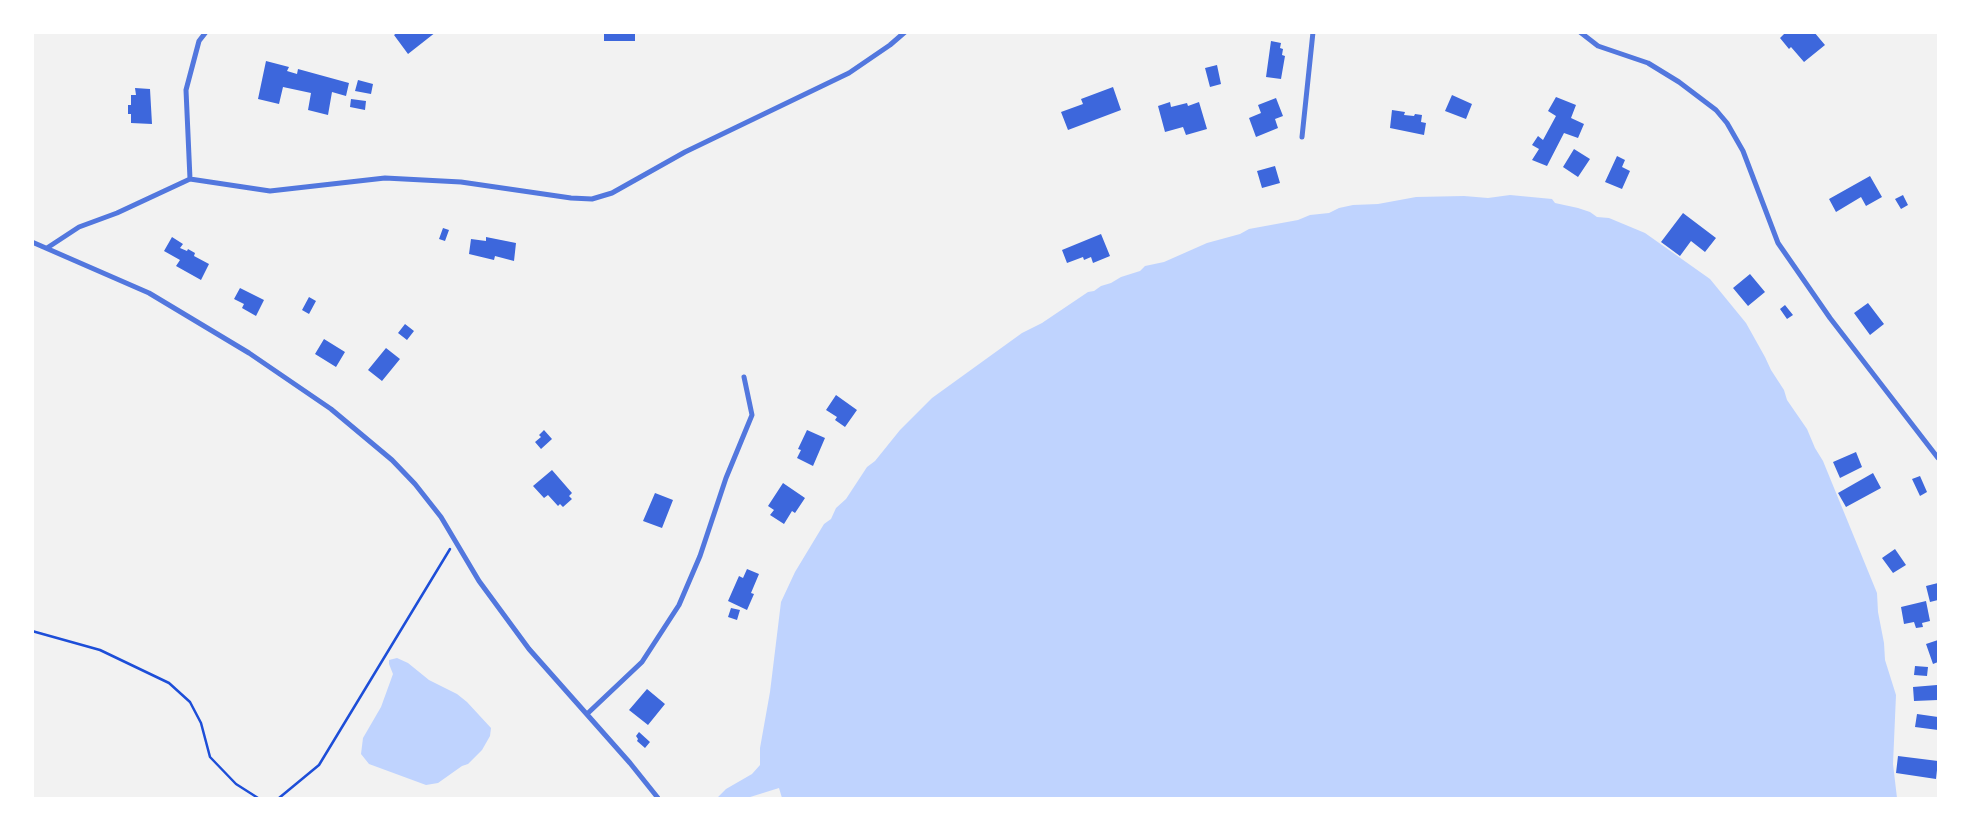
<!DOCTYPE html>
<html>
<head>
<meta charset="utf-8">
<style>
	body { margin:0 }
	#map { position:relative; width:1971px; height:831px; overflow:hidden; background:#f2f2f2; font-family:Figtree,sans-serif }
	canvas { display:block }
	.frame { position:absolute; inset:0; border:34px solid #fff; pointer-events:none }
</style>
</head>
<body>
<div id="map">
<canvas width="1971" height="831"></canvas>
<div class="frame"></div>
</div>
<script>
const context = document.querySelector('canvas').getContext('2d');
context.lineJoin = 'round';
function fillPath(path, color) {
  context.fillStyle = color;
  context.fill(path, 'evenodd');
}
function poly(rows) {
  const path = new Path2D();
  for (const r of rows) {
    path.moveTo(r[0], r[1]);
    for (let i = 2; i < r.length; i += 2) path.lineTo(r[i], r[i + 1]);
  }
  return path;
}
function stroke(path, color, width, dash) {
  context.strokeStyle = color;
  context.lineWidth = width;
  context.lineCap = dash ? 'butt' : 'round';
  context.setLineDash(dash || []);
  context.stroke(path);
}
fillPath(poly([
	[1510,195,1552,199,1555,203,1578,208,1590,212,1597,217,1609,218,1645,233,1710,279,1746,323,1765,357,1771,370,1784,390,1787,400,1807,429,1815,448,1823,461,1877,593,1878,612,1884,643,1885,660,1896,695,1893,764,1897,798,782,798,779,788,747,798,717,798,726,789,752,774,760,765,760,748,770,692,781,602,795,572,824,524,831,519,836,508,846,499,867,467,875,461,900,430,932,398,1022,333,1042,323,1088,292,1094,291,1101,286,1111,283,1121,277,1140,271,1145,266,1164,262,1207,243,1240,234,1249,229,1298,220,1310,215,1329,213,1339,208,1353,205,1378,204,1416,197,1464,196,1488,198],
	[397,658,408,663,429,680,457,694,467,702,491,728,490,736,482,750,468,764,462,766,438,783,426,785,369,764,361,754,363,738,381,707,393,674,389,664,389,660]
]), '#bfd3fe');
fillPath(poly([
	[398,32,436,32,408,54,394,35],
	[604,32,635,32,635,41,604,41],
	[1786,32,1814,32,1825,45,1804,62,1791,47,1789,49,1780,38],
	[1271,41,1281,43,1280,48,1283,49,1282,55,1285,56,1281,79,1266,77],
	[266,61,289,67,287,71,297,74,298,69,349,83,346,96,332,92,328,115,308,110,311,93,283,87,279,104,258,99],
	[1217,65,1221,84,1210,87,1205,68],
	[358,80,373,84,371,94,355,91],
	[1113,87,1121,110,1068,130,1061,112,1083,104,1081,99],
	[135,88,150,89,152,124,131,123,131,114,128,114,128,105,131,105,131,95,136,95],
	[1452,95,1472,104,1466,119,1445,111],
	[1556,97,1576,105,1571,118,1584,124,1578,138,1564,133,1547,166,1532,160,1539,149,1532,145,1538,136,1543,140,1556,116,1548,111],
	[1276,98,1283,116,1275,119,1278,128,1256,137,1249,118,1261,113,1258,105],
	[351,99,366,101,365,110,350,107],
	[1170,102,1171,107,1187,103,1188,106,1199,102,1207,129,1186,135,1183,127,1165,132,1158,106],
	[1392,110,1405,112,1404,115,1414,116,1415,114,1422,115,1421,122,1426,123,1424,135,1390,128],
	[1574,149,1590,159,1578,177,1563,167],
	[1617,156,1625,160,1622,167,1630,171,1622,189,1605,182],
	[1275,166,1280,183,1262,188,1257,171],
	[1870,176,1882,197,1866,206,1861,197,1836,212,1829,199],
	[1903,195,1908,205,1901,209,1895,199],
	[1683,213,1716,238,1705,252,1691,241,1680,256,1661,242],
	[443,228,449,230,445,241,439,239],
	[1101,234,1110,256,1093,263,1091,257,1084,260,1083,257,1067,263,1062,250],
	[172,237,183,244,180,248,187,251,188,249,195,253,194,256,209,264,201,280,176,266,180,260,164,251],
	[486,237,516,243,514,261,495,256,494,260,469,254,471,239,486,241],
	[1750,274,1765,292,1748,306,1733,288],
	[240,288,264,300,256,316,242,308,244,304,234,299],
	[309,297,316,301,309,314,302,310],
	[1868,303,1884,324,1870,335,1854,313],
	[1785,305,1793,315,1787,319,1780,309],
	[405,324,414,331,407,340,398,333],
	[324,339,345,352,336,367,315,354],
	[386,348,400,359,382,381,368,370],
	[836,395,857,410,845,427,835,420,837,417,826,410],
	[544,430,552,439,541,449,535,442,541,437,539,435],
	[807,430,825,438,813,466,797,458,801,450,798,449],
	[1856,452,1862,467,1840,478,1833,462],
	[552,470,572,493,569,496,572,499,563,507,560,504,558,506,548,495,544,498,533,486],
	[1873,473,1881,488,1846,507,1838,493],
	[1920,476,1927,492,1920,496,1912,479],
	[783,483,805,498,795,513,792,511,784,524,770,515,774,510,768,506],
	[655,493,673,500,662,528,643,521],
	[1895,549,1906,565,1893,573,1882,558],
	[747,569,759,574,751,593,754,594,747,610,728,601,739,576,743,578],
	[1938,583,1938,600,1930,602,1926,586],
	[1926,601,1930,621,1922,623,1923,627,1916,628,1914,622,1904,624,1901,607],
	[731,608,740,610,737,620,728,617],
	[1938,640,1938,662,1933,664,1926,644],
	[1915,666,1928,667,1927,676,1914,675],
	[1937,685,1938,700,1914,701,1913,687],
	[647,689,665,704,648,725,629,710],
	[1917,714,1938,717,1938,730,1915,727],
	[639,732,650,742,645,748,637,741,638,739,636,736],
	[1898,756,1938,761,1936,779,1896,773]
]), '#3d67dc');
stroke(poly([
	[32,631,100,650,169,683,190,702,201,723,210,757,236,784,258,798],
	[279,798,319,765,450,549]
]), '#1d4ed8', 2.5);
stroke(poly([
	[1580,32,1598,46,1648,63,1679,82,1716,110,1727,123,1743,151,1778,243,1830,318,1938,458],
	[1302,137,1313,32],
	[190,179,186,90,199,41,206,32],
	[32,242,149,293,249,353,331,409,392,460,415,484,441,517,479,581,529,649,630,763,658,798],
	[47,248,79,227,117,213,190,179,270,191,385,178,461,182,571,198,592,199,612,193,685,152,849,73,890,45,905,32],
	[587,714,642,662,679,605,700,556,726,478,752,415,744,377]
]), '#5277de', 5);
</script>
</body>
</html>
